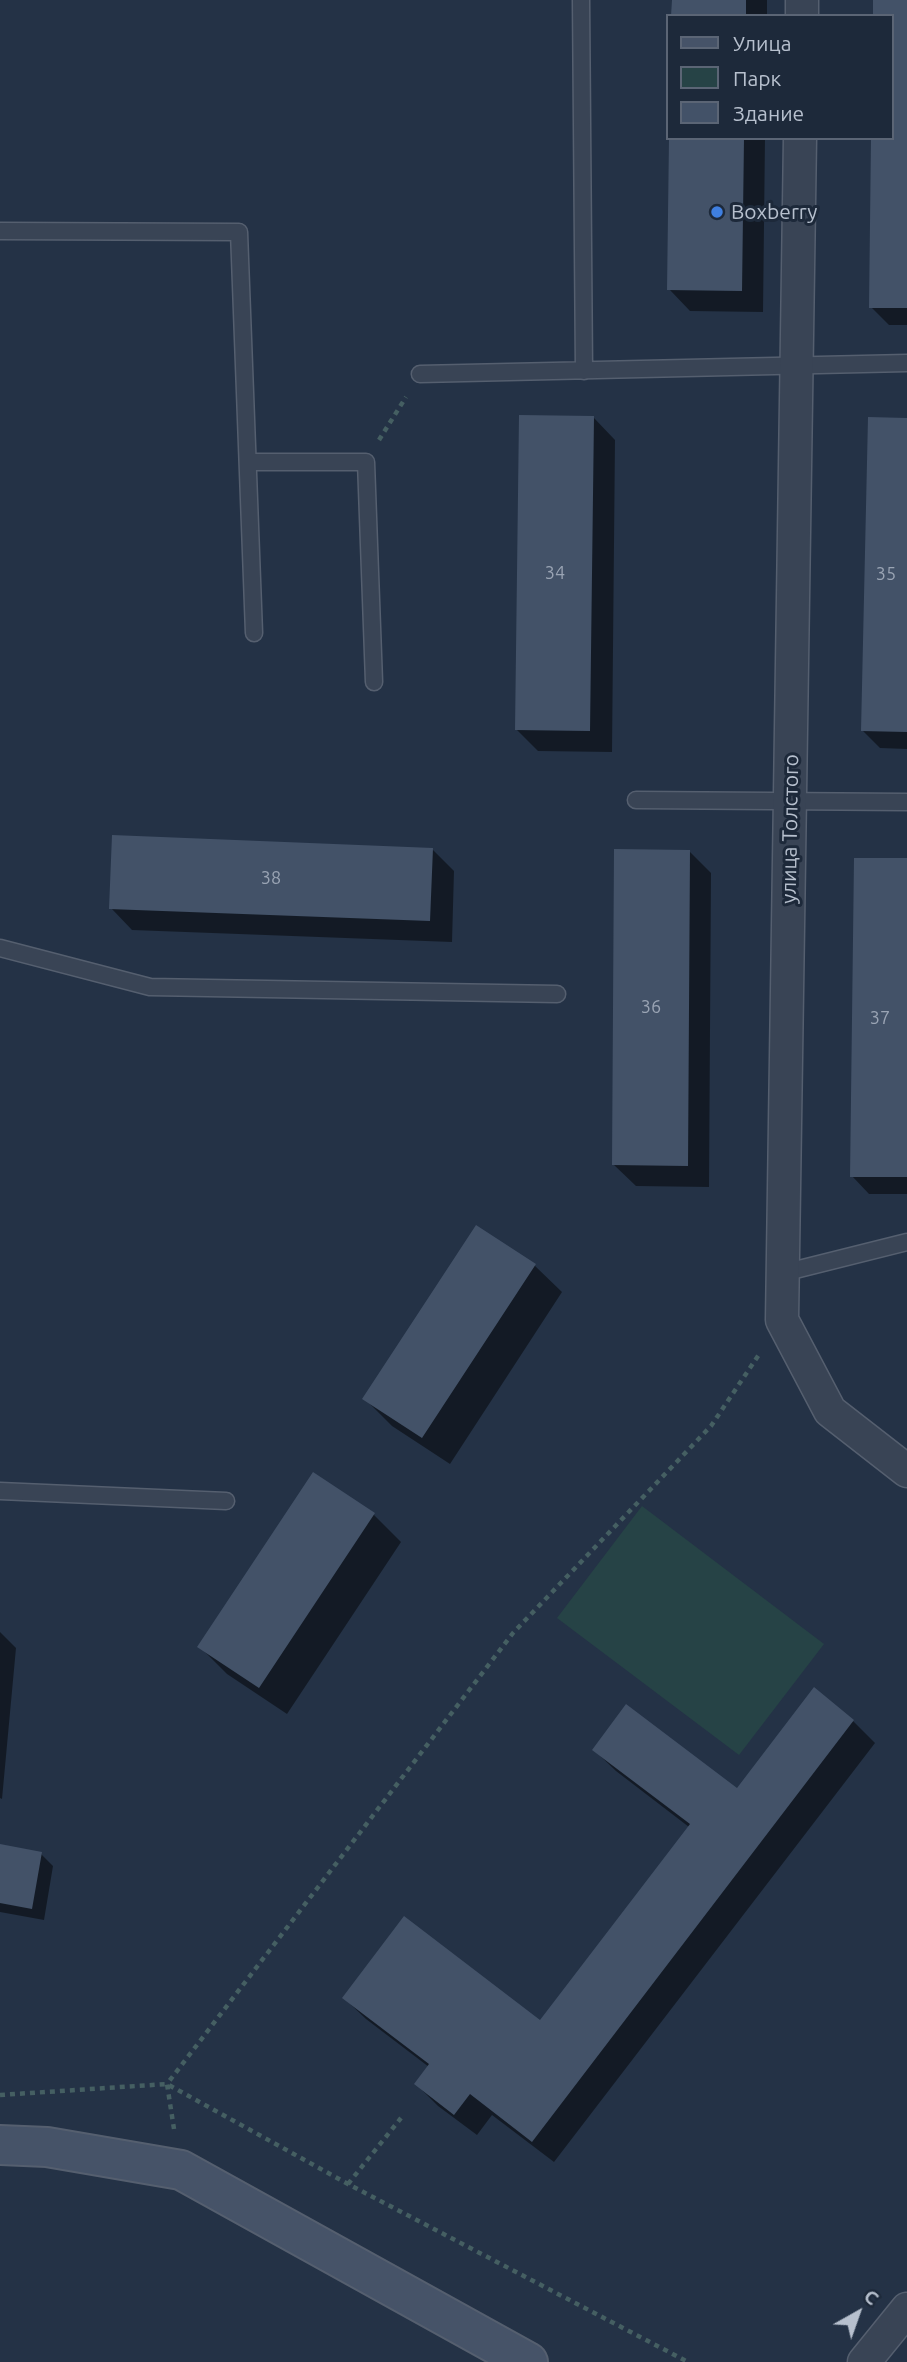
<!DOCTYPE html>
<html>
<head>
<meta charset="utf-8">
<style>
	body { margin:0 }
	#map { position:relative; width:907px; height:2362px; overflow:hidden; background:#243246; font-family:Ubuntu,sans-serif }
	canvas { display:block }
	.legend { position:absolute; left:666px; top:14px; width:228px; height:126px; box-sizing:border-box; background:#1d293a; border:2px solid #5b6575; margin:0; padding:9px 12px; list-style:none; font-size:21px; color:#b7c0ce }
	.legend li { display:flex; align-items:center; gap:14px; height:35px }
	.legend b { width:35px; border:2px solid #5b6575 }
	.north { position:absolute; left:823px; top:2278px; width:70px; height:70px; -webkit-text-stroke:5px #1d293a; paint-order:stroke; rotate:40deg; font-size:19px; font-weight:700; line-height:28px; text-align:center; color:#b7c0ce }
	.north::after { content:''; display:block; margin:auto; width:24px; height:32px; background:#b7c0ce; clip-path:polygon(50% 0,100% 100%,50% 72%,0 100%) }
</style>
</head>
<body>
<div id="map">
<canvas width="907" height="2362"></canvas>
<ul class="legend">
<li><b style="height:9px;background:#465368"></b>Улица</li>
<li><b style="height:19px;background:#264346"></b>Парк</li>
<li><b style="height:19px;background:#435268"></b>Здание</li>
</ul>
<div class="north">С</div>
</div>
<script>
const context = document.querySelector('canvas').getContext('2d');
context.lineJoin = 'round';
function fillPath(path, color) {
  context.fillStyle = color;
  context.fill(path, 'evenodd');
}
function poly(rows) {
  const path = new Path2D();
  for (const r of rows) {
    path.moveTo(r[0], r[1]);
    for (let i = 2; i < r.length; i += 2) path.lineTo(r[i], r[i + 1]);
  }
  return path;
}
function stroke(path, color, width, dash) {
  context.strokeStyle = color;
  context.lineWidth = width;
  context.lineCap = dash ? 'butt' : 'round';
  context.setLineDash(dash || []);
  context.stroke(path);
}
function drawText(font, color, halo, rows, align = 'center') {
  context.font = font + ' Ubuntu,sans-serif';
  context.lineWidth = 6;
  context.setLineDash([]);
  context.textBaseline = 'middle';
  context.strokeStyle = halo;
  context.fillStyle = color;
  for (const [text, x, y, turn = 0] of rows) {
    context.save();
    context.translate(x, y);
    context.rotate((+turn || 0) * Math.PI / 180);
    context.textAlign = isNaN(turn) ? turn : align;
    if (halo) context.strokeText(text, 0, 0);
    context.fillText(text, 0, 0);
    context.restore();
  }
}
fillPath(poly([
	[642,1506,824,1644,739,1755,557,1618]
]), '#264346');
fillPath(poly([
	[673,0,767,0,767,16,673,16],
	[875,0,907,0,907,325,889,325,871,307,891,138,891,16],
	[671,138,765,138,763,312,690,311,669,289],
	[594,418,615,440,612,752,538,751,517,730],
	[907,419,907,749,880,748,863,731],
	[432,849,454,871,452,942,132,930,111,908],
	[689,851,711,873,709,1187,636,1186,614,1165],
	[907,860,907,1194,869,1194,852,1176],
	[534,1265,562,1292,450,1464,392,1426,365,1399],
	[313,1475,374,1515,401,1542,287,1714,227,1674,200,1647],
	[0,1632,16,1648,2,1799,0,1798],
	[853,1721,875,1743,554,2162,492,2115,477,2135,438,2106,416,2084,429,2067,366,2019,344,1998,541,2022,689,1827,616,1771,594,1750,737,1791],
	[0,1846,41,1854,53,1866,44,1920,0,1912]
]), '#0007');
fillPath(poly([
	[672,0,746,0,746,16,671,16],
	[873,0,907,0,907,308,869,308,871,138,891,138,891,16,873,16],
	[669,138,744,138,742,291,667,290],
	[519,415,594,416,590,731,515,730],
	[868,417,907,418,907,732,861,731],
	[112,835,433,848,430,921,109,909],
	[614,849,690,850,688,1166,612,1165],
	[854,858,907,858,907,1177,850,1177],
	[476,1225,536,1264,422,1438,362,1399],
	[313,1472,375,1513,259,1688,197,1647],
	[814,1687,854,1720,532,2142,470,2094,454,2115,414,2084,429,2064,342,1998,404,1916,540,2020,690,1824,592,1750,626,1704,737,1788],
	[0,1844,42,1852,32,1909,0,1903]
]), '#435268');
const service = poly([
	[581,0,584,371],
	[0,231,239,232,254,633],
	[420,374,907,363],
	[248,462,366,462,374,682],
	[636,800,907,802],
	[0,948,150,987,557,994],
	[783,1273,907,1242],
	[0,1491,226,1501]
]);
const minor = poly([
	[802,16,802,0],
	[800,138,782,1320,830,1411,907,1471],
	[864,2362,907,2309]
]);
const secondary = poly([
	[0,2145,47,2147,181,2170,528,2362]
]);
stroke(service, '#555f6f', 19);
stroke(minor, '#555f6f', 35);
stroke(secondary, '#555f6f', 42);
stroke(poly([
	[379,440,406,397],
	[0,2095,167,2084,348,2184,688,2362],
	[174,2129,167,2084,513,1633,711,1426,760,1353],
	[348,2184,401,2118]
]), '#455f62', 4.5, [5, 5]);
stroke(service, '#394455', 16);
stroke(minor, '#394455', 32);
stroke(secondary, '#465368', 38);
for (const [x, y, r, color] of [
	[717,212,7,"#3f7fe0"]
]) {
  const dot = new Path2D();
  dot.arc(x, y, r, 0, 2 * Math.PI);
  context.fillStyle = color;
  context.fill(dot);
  stroke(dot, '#1d293a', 2.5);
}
drawText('18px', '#9aa4b4', null, [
	["34",555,573],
	["35",886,574],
	["38",271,878],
	["36",651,1007],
	["37",880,1018]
]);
drawText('21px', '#b7c0ce', '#1d293a', [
	["Boxberry",731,212]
], 'left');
drawText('21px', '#b7c0ce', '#1d293a', [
	["улица Толстого",790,829,-89]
]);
</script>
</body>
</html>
